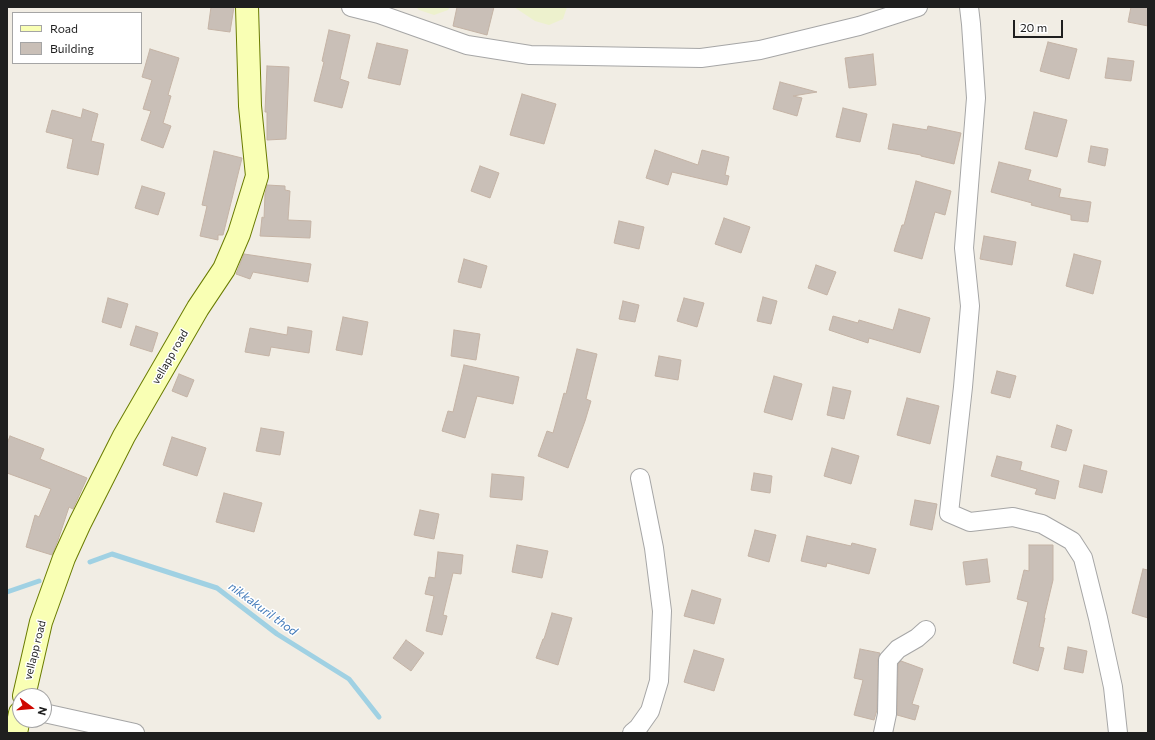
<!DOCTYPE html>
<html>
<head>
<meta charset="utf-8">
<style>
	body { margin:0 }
	#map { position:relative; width:1155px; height:740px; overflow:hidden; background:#f1ede4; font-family:Commissioner,sans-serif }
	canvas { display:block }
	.frame { position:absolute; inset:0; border:8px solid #1f1f1f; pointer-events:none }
	.legend { position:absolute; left:12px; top:12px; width:130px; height:52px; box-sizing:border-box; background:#fff; border:1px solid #a5a5a5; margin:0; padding:5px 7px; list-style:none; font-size:12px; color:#1f1f1f }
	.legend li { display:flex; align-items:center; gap:8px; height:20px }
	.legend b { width:20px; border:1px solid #a5a5a5 }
	.north { position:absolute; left:12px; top:688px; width:40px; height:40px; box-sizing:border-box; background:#fff; border:1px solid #a5a5a5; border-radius:50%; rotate:106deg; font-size:11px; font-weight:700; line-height:16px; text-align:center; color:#1f1f1f }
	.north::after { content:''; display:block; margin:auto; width:14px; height:18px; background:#ce0700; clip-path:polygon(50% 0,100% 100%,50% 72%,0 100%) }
	.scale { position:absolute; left:1013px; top:20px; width:50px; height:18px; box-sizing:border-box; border:2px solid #1f1f1f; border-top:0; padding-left:5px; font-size:12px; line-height:14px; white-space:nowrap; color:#1f1f1f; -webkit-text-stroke:3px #fff; paint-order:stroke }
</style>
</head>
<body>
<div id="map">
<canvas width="1155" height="740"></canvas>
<div class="frame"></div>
<ul class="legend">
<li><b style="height:5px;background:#f9ffb4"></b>Road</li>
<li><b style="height:11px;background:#c9bfb7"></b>Building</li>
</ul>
<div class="north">N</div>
<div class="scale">20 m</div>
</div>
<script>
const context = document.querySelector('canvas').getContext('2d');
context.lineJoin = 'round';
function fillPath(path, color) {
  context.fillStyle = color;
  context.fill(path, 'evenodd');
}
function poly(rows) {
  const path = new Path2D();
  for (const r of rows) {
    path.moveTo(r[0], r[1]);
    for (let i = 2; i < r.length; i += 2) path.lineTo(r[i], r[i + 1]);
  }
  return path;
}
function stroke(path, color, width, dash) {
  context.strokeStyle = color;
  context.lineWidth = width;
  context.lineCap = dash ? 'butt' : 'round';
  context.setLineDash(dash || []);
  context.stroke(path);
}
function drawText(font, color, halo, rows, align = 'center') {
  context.font = font + ' Commissioner,sans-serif';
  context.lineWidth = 3;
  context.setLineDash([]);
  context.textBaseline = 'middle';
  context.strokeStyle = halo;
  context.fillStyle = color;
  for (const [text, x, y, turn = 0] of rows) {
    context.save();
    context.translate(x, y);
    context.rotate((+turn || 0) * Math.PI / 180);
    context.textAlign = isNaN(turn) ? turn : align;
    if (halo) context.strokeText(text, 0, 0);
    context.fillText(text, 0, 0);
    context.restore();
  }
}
fillPath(poly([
	[416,7,450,7,448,10,434,15,419,10],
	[514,7,567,7,563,19,549,25,535,21]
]), '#edf1cd');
stroke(poly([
	[90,562,112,554,217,588,277,634,349,679,379,717],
	[7,592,39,581]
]), '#a0d1e3', 5);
const building = poly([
	[211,7,234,7,230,32,208,29,211,7],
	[457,7,494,7,487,35,453,26,457,7],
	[1131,7,1148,7,1148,26,1128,22,1131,7],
	[329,30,350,35,340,79,349,82,342,108,314,101,324,62,322,61,329,30],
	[1048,42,1077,49,1069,79,1040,71,1048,42],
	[377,43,408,50,400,85,368,78,377,43],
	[150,49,179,58,168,95,171,96,163,123,171,126,163,148,141,140,151,111,143,109,152,80,142,77,150,49],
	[873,54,876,85,849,88,845,58,873,54],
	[1108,58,1134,61,1131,81,1105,78,1108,58],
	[267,66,289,67,286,139,267,140,267,112,265,112,267,66],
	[780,82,817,92,793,96,802,98,797,116,773,109,780,82],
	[522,94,556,104,544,144,510,135,522,94],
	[843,108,867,114,860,142,836,137,843,108],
	[83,109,98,114,91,141,104,144,98,175,67,168,73,139,46,132,52,110,81,118,83,109],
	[1034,112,1067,120,1057,157,1025,149,1034,112],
	[893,124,927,130,928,126,961,133,954,164,921,156,921,155,888,149,893,124],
	[1091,146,1108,149,1105,166,1088,162,1091,146],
	[655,150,698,165,702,150,729,157,725,175,729,176,727,185,672,172,668,185,646,178,655,150],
	[214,151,242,158,223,235,218,235,218,240,200,236,207,206,202,205,214,151],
	[999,162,1031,170,1028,180,1061,189,1059,197,1091,202,1088,222,1071,220,1071,215,1031,205,1032,203,991,192,999,162],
	[480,166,499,173,490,198,471,191,480,166],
	[916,181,951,191,945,215,935,212,922,259,894,251,902,225,904,225,916,181],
	[267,185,285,186,285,190,290,191,288,220,311,221,310,238,260,236,262,217,264,218,265,194,267,185],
	[142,186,165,193,158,215,135,208,142,186],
	[724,218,750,227,741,253,715,244,724,218],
	[619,221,644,227,639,249,614,243,619,221],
	[984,236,1016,242,1012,265,980,259,984,236],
	[244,254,311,264,308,282,253,272,250,279,236,274,244,254],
	[1074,254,1101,261,1093,294,1066,286,1074,254],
	[464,259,487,266,481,288,458,282,464,259],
	[816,265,836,272,827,295,808,288,816,265],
	[763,297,777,301,771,324,757,321,763,297],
	[108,298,128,304,121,328,102,322,108,298],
	[684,298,704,303,697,327,677,321,684,298],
	[623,301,639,305,635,322,619,319,623,301],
	[899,309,930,318,920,353,869,338,868,343,829,330,833,316,858,323,859,320,893,330,899,309],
	[343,317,368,322,362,355,336,350,343,317],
	[136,326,158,333,152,352,130,345,136,326],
	[288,327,312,331,309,353,271,347,269,356,245,352,250,328,287,335,288,327],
	[454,330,480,334,476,360,451,356,454,330],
	[577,349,597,354,586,399,591,401,585,421,568,468,538,456,547,431,553,433,564,393,566,394,577,349],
	[659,356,681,360,678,380,655,376,659,356],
	[464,365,519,377,513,404,477,396,465,438,442,431,448,411,453,412,464,365],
	[997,371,1016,376,1010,398,991,393,997,371],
	[179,374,194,380,187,397,172,391,179,374],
	[774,376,802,384,792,420,764,412,774,376],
	[833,387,851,391,844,419,827,415,833,387],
	[907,398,939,406,930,444,897,435,907,398],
	[1057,425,1072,430,1066,451,1051,447,1057,425],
	[261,428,284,432,280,455,256,451,261,428],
	[10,436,44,449,40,459,87,478,73,509,69,507,58,540,52,555,26,547,35,515,39,517,51,489,7,473,7,444,10,436],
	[172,437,206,448,197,476,163,465,172,437],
	[832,448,859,456,851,484,824,476,832,448],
	[997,456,1022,462,1020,470,1059,481,1055,499,1035,494,1037,489,991,476,997,456],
	[1084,465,1107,471,1102,493,1079,487,1084,465],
	[754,473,772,476,770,493,751,490,754,473],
	[492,474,524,477,522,500,490,497,492,474],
	[224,493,262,503,254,532,216,522,224,493],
	[915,500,937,504,932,530,910,525,915,500],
	[420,510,439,514,434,539,414,535,420,510],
	[755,530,776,535,769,562,748,556,755,530],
	[807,536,851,546,852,543,876,549,869,574,827,563,826,567,801,561,807,536],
	[517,545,548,551,542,578,512,572,517,545],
	[1029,545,1053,545,1053,580,1044,618,1045,618,1039,647,1044,648,1038,671,1013,663,1028,602,1017,599,1024,570,1029,571,1029,545],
	[438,552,463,555,461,574,453,573,443,615,447,616,442,635,426,631,434,596,425,594,429,577,435,578,438,552],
	[987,559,990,582,966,585,963,562,987,559],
	[1143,569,1148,570,1148,618,1132,613,1143,569],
	[692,590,721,599,714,624,684,616,692,590],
	[552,613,572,618,558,665,536,658,543,639,544,639,552,613],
	[406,640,424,653,411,671,393,658,406,640],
	[1068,647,1087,651,1083,673,1064,669,1068,647],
	[860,649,880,653,878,660,877,710,874,720,854,715,863,680,854,678,860,649],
	[694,650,724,659,714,691,684,682,694,650],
	[901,661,923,669,912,704,919,706,915,720,897,715,898,664,901,661]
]);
fillPath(building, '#c9bfb7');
stroke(building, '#c4b3a5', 1);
const street = poly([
	[351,7,379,14,467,45,530,55,701,58,760,50,859,26,918,7],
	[969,7,971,24,976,98,964,248,970,306,963,387,949,513,970,522,1013,517,1042,524,1072,541,1083,558,1098,618,1113,687,1118,733],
	[44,713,135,733],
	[632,733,638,728,650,711,659,681,662,611,654,548,640,478],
	[883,733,887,714,888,660,898,649,917,638,926,630]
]);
const secondary = poly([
	[24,696,41,622,64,558,80,523,124,436,198,308,224,269,239,234,257,176,250,106,247,7],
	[16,733,20,713]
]);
stroke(street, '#a6a6a6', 20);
stroke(secondary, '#6a7c00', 24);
stroke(street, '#fff', 18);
stroke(secondary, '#f9ffb4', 22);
drawText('11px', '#1f1f1f', '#fff', [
	["vellapp road",170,357,-60],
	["vellapp road",35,650,-76]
]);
drawText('italic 12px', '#4179b9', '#fff', [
	["nikkakuril thod",263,609,36]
]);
</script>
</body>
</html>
